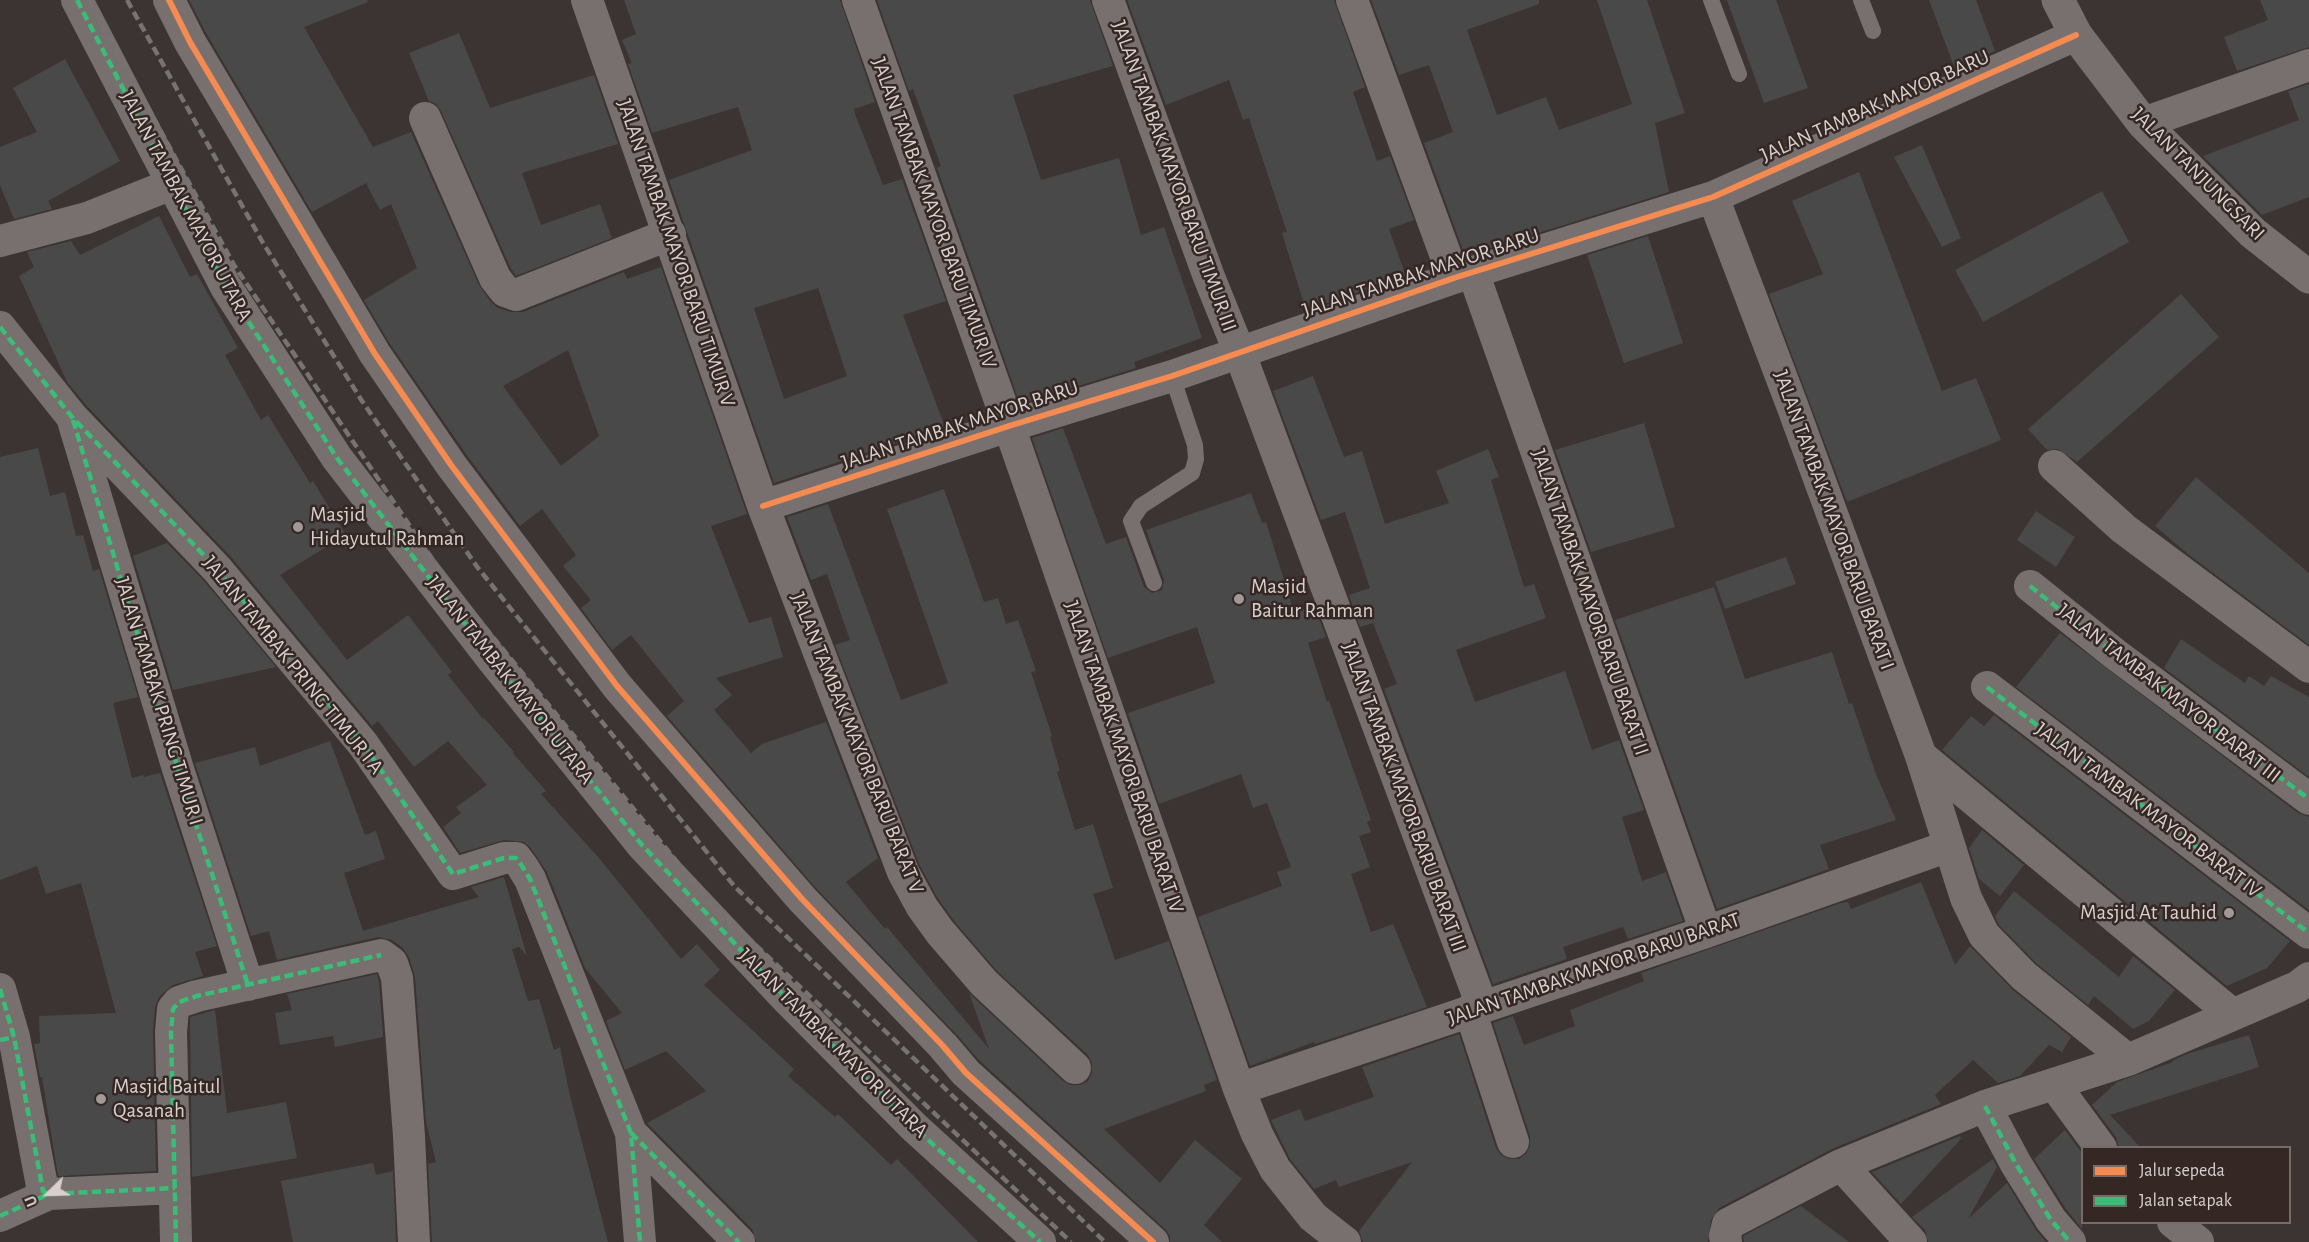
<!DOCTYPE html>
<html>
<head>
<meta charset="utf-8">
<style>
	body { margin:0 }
	#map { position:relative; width:2309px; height:1242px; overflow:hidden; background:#3b3432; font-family:"Alegreya Sans",sans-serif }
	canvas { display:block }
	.legend { position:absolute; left:2081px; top:1146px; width:210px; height:78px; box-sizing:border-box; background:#352724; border:2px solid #776b68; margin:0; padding:8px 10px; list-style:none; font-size:18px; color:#d9d0ce }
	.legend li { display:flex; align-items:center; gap:12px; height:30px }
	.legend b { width:30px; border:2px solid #776b68 }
	.north { position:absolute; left:18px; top:1164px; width:60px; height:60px; -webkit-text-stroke:4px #352724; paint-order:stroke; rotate:247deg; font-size:16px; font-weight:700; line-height:24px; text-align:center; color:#d9d0ce }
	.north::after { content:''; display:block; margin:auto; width:21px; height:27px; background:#d9d0ce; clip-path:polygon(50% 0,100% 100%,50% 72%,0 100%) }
</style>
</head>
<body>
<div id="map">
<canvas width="2309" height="1242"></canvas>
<ul class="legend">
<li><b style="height:8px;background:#f68b52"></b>Jalur sepeda</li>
<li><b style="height:8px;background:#3abd76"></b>Jalan setapak</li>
</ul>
<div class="north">U</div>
</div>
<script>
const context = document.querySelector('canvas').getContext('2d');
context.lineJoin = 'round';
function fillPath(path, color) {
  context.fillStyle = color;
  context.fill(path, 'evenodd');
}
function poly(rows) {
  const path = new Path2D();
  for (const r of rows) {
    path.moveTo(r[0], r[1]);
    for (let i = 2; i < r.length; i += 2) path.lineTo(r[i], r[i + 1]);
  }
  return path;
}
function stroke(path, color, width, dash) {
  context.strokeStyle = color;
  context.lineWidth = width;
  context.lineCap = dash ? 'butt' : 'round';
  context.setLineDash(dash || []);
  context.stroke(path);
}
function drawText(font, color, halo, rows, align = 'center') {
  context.font = font + ' "Alegreya Sans",sans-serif';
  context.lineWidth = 5;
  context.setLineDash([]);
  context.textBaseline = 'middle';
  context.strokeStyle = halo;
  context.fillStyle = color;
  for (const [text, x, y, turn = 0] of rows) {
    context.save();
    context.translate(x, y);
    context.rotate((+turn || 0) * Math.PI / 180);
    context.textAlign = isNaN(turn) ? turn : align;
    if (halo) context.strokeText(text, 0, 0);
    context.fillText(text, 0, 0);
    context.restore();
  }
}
fillPath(poly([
	[189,0,367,0,368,2,304,27,373,147,411,132,479,285,491,302,498,308,511,312,523,312,624,272,627,279,661,267,747,514,711,526,749,623,771,617,783,657,716,678,732,695,714,710,751,753,762,744,826,722,878,858,846,882,885,929,887,927,989,1049,969,993,1063,1081,1070,1085,1080,1085,1088,1081,1092,1073,1092,1063,1088,1055,997,971,954,921,937,897,919,864,835,645,850,640,827,574,811,580,787,517,828,504,901,700,948,683,887,509,944,489,984,602,998,598,1006,624,1018,620,1036,671,1031,672,1052,736,1050,737,1060,771,1057,772,1075,830,1093,824,1113,888,1093,894,1115,960,1169,941,1217,1080,1204,1085,1206,1091,1104,1129,1160,1183,1195,1140,1242,1179,1204,1225,1222,1242,1170,1242,1170,1236,1165,1229,979,1060,956,1034,815,887,667,716,684,701,631,635,612,650,581,608,591,600,563,566,576,555,542,509,520,526,466,454,390,344,364,300,417,268,391,204,380,210,366,183,312,212,206,33],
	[568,350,599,436,561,466,503,386],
	[624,0,840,0,875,102,854,109,855,114,883,185,902,179,946,301,903,315,945,427,774,483,669,180,752,150,738,107,652,133,628,64,632,63,622,40,636,34],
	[818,288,847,376,784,399,754,308],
	[877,0,1090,0,1113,66,1013,95,1041,180,1119,158,1141,235,1164,227,1202,338,1134,362,1136,368,1020,404,937,168,941,166,913,89,909,91],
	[1127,0,1334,0,1365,87,1353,92,1377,161,1390,156,1414,220,1389,229,1406,276,1306,310,1282,233,1287,232,1249,118,1243,120,1229,80,1166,105],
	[1371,0,1539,0,1539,4,1467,30,1497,115,1546,97,1559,130,1632,104,1597,0,1647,0,1685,113,1655,123,1669,192,1465,256,1424,143,1453,132,1429,65,1399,75],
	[1727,0,1776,0,1808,88,1764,103],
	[1929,0,1976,0,1995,51,1955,69],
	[2260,0,2309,0,2309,47,2237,71,2224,37,2268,20],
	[459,33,490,108,594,75,618,144,522,173,541,225,600,204,612,238,516,276,511,269,441,111,436,104,429,101,409,53],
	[65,59,120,161,48,201,52,209,14,219,0,185,0,147,37,132,13,88],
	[2309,84,2309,197,2262,215,2203,156,2299,120,2288,91],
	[1922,145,1961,238,1942,247,1894,157],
	[1859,172,1942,391,1976,378,2001,440,1847,502,1769,294,1823,274,1792,201],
	[2102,191,2129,242,1983,322,1955,270],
	[159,216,190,277,197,274,238,348,225,355,261,420,268,415,310,483,313,481,346,535,280,575,347,660,408,615,452,672,448,675,483,719,484,718,514,752,513,753,546,791,541,794,599,858,681,959,697,944,720,970,704,985,794,1069,788,1076,835,1117,838,1114,891,1165,897,1159,978,1242,756,1242,752,1229,647,1123,706,1091,666,1051,625,1070,606,1021,622,1013,585,968,547,872,530,847,524,842,504,840,460,853,443,827,461,813,456,807,487,785,448,741,414,767,378,721,372,726,231,557,86,405,67,382,19,276,34,267,27,252,71,241,80,255],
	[1648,236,1683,343,1624,363,1587,255],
	[2181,294,2219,337,2077,462,2058,449,2047,450,2028,429],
	[1313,376,1344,457,1362,451,1385,524,1449,503,1436,471,1488,449,1499,477,1491,480,1524,587,1534,584,1546,618,1456,650,1475,702,1565,671,1592,750,1619,740,1644,810,1622,817,1642,881,1666,872,1683,921,1628,939,1623,927,1563,947,1567,959,1493,984,1384,689,1397,684,1373,623,1360,627,1349,595,1370,588,1345,512,1321,520,1273,391],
	[1644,423,1675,527,1591,552,1555,450],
	[1063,428,1106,544,1126,537,1144,587,1152,593,1162,590,1164,580,1146,530,1251,493,1262,523,1266,522,1294,612,1314,606,1326,637,1308,643,1327,702,1329,701,1371,820,1367,822,1371,832,1359,836,1370,867,1351,874,1371,932,1393,924,1427,1007,1315,1044,1314,1042,1250,1066,1198,917,1282,886,1277,872,1291,867,1267,803,1253,808,1241,774,1159,804,1128,713,1215,683,1197,627,1108,658,1032,438],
	[38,448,50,496,65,492,76,536,83,535,93,571,99,569,138,697,113,703,132,778,143,775,144,777,160,773,217,946,195,952,203,976,173,985,159,997,155,1007,153,1032,156,1171,58,1176,42,1077,40,1077,34,1044,40,1043,39,1016,116,1013,81,883,46,894,37,866,0,880,0,457],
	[2196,477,2309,573,2309,645,2188,554,2155,526],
	[2036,511,2075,537,2056,567,2017,540],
	[167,543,204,581,276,667,173,690,133,556],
	[1786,557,1796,584,1725,609,1715,582],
	[1714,587,1745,679,1832,652,1849,704,1852,703,1876,774,1896,820,1820,845,1829,869,1717,909,1615,620],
	[2060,633,2298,813,2309,817,2309,910,2016,687],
	[2181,639,2245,683,2249,676,2264,686,2271,676,2309,697,2309,777,2164,668],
	[1994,715,2290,941,2267,968,2227,986,1942,750,1971,716,1984,726],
	[330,741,365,835,376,831,385,859,344,873,363,931,479,897,471,887,504,877,527,956,519,947,512,949,528,1001,539,999,554,1050,560,1047,570,1096,608,1242,432,1242,428,1164,436,1162,426,1122,415,977,409,957,403,948,392,940,378,937,277,960,269,931,251,936,195,763,255,747,260,766],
	[1982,830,2024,865,2000,896,1979,879,1969,848],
	[1921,882,1955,965,1970,946,2013,990,2071,1037,2062,1052,2049,1045,2020,1076,1998,1083,1973,1060,1935,1095,1941,1104,1834,1148,1719,1208,1711,1220,1708,1242,1363,1242,1359,1231,1412,1162,1339,1187,1336,1180,1314,1189,1290,1159,1271,1120,1300,1109,1305,1121,1374,1097,1362,1067,1459,1034,1496,1148,1501,1155,1509,1159,1519,1159,1526,1154,1530,1146,1530,1136,1493,1023,1513,1016,1524,1045,1575,1026,1570,1010,1644,981,1641,973,1841,903,1848,902,1851,909],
	[2014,891,2119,977,2133,956,2175,990,2149,1021,2133,1029,2094,996,2088,1005,2036,963,1999,925,1995,916],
	[377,974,379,982,383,1037,335,1047,333,1036,280,1045,275,1013,292,1010,287,994],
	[215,1010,227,1113,286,1102,297,1158,192,1177,190,1017],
	[2249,1035,2259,1067,2110,1115,2141,1148,2119,1148,2116,1137,2092,1105,2117,1082,2173,1062,2172,1061,2187,1054],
	[2065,1130,2082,1153,2082,1229,2066,1209,2034,1159],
	[1960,1136,1961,1139,1901,1204,1872,1172],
	[1993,1159,1997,1167,1968,1219,2007,1183,2036,1230,2046,1242,1928,1242,1925,1230,1912,1217],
	[373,1163,376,1175,393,1171,396,1242,293,1242,281,1181],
	[1801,1206,1849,1242,1744,1242,1743,1236]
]), '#4a4949');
stroke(poly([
	[1711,0,1739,74],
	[1861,0,1873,31],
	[1154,583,1131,521,1141,506,1192,473,1196,459,1195,445,1172,376]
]), '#77706f', 16);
stroke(poly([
	[77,0,226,287,337,458,492,659,642,845,788,1000,914,1127,1040,1242],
	[169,0,190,42,375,354,451,465,617,686,802,899,943,1046,966,1073,1153,1242],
	[587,0,763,506,903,872,922,907,940,932,984,983,1075,1068],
	[858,0,1009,426,1239,1089,1257,1134,1275,1169,1313,1217,1345,1242],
	[1108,0,1209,277,1239,351,1482,1006],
	[1352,0,1454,278],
	[425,118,495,278,505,291,516,295,670,234],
	[2143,123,2309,65],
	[1713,197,1792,405,1921,756,1966,898,1984,935,2024,976,2128,1060],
	[0,241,87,218,172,184],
	[1473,272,1706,932],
	[0,327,72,417,217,569,363,744,453,874,504,858,516,858,522,866,530,879,631,1133,640,1242],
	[74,424,178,769,248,985],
	[2054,466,2124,529,2309,667],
	[763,506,1009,426,1172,376,1454,278,1713,197,2076,35],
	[2030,586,2115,654,2309,799],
	[1987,687,2309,933],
	[1921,756,2232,1014],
	[0,989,14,1037,43,1191,49,1194,175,1188],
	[1470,1010,1513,1142],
	[2054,1084,2101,1148],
	[1239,1089,1706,932,1949,846],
	[1985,1106,2016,1164,2051,1220,2070,1242],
	[631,1133,739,1242],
	[1841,1165,1911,1242],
	[0,1216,49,1194],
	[2173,1222,2198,1242],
	[176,1242,171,1032,173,1009,179,1002,197,996,381,955,392,963,397,978,409,1136,414,1242],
	[1726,1242,1725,1236,1728,1224,1841,1165,1985,1106,2128,1060,2297,987,2309,978]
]), '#77706f', 32);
stroke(poly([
	[2058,0,2076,35,2143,123,2253,233,2309,277]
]), '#77706f', 33);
stroke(poly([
	[89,0,234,265,447,581,710,902,1071,1242],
	[127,0,263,243,362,401,478,568,735,887,1105,1242]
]), '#777372', 4.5, [9, 4.5]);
stroke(poly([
	[77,0,226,287,337,458,492,659,642,845,788,1000,914,1127,1040,1242],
	[0,327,72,417,217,569,363,744,453,874,504,858,516,858,522,866,530,879,631,1133,640,1242],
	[73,420,178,769,248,985],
	[2030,586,2115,654,2309,799],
	[1987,687,2309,933],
	[0,989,14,1037,43,1191,49,1194,175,1188],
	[0,1040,14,1037],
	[1985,1106,2016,1164,2051,1220,2070,1242],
	[631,1133,739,1242],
	[0,1216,49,1194],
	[176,1242,171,1032,173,1009,179,1002,197,996,381,955]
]), '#3abd76', 4.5, [9, 4.5]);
stroke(poly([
	[169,0,190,42,375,354,451,465,617,686,802,899,943,1046,966,1073,1153,1242],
	[763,506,1009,426,1172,376,1454,278,1713,197,2076,35]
]), '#f68b52', 6);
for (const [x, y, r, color] of [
	[298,527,6,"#a29997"],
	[1239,599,6,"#a29997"],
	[2229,913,6,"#a29997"],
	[101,1099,6,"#a29997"]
]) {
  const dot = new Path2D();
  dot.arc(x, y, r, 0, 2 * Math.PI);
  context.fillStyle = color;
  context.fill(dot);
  stroke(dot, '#352724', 2);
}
drawText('21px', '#d9d0ce', '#352724', [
	["JALAN TAMBAK MAYOR BARU",1875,106,-24],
	["JALAN TANJUNGSARI",2198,174,45],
	["JALAN TAMBAK MAYOR BARU TIMUR III",1174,176,70],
	["JALAN TAMBAK MAYOR UTARA",186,206,62],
	["JALAN TAMBAK MAYOR BARU TIMUR IV",934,213,70],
	["JALAN TAMBAK MAYOR BARU TIMUR V",676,253,71],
	["JALAN TAMBAK MAYOR BARU",1421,273,-18],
	["JALAN TAMBAK MAYOR BARU",960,425,-18],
	["JALAN TAMBAK MAYOR BARU BARAT I",1834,520,70],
	["JALAN TAMBAK MAYOR BARU BARAT II",1590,602,71],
	["JALAN TAMBAK PRING TIMUR I A",293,665,51],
	["JALAN TAMBAK MAYOR UTARA",510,680,52],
	["JALAN TAMBAK MAYOR BARAT III",2169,693,38],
	["JALAN TAMBAK PRING TIMUR I",159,701,73],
	["JALAN TAMBAK MAYOR BARU BARAT V",857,743,68],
	["JALAN TAMBAK MAYOR BARU BARAT IV",1124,757,71],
	["JALAN TAMBAK MAYOR BARU BARAT III",1404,797,70],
	["JALAN TAMBAK MAYOR BARAT IV",2148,810,37],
	["JALAN TAMBAK MAYOR BARU BARAT",1594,969,-19],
	["JALAN TAMBAK MAYOR UTARA",833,1043,45]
]);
drawText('21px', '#d9d0ce', '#352724', [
	["Masjid",310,515],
	["Hidayutul Rahman",310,539],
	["Masjid",1251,587],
	["Baitur Rahman",1251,611],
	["Masjid At Tauhid",2217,913,"right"],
	["Masjid Baitul",113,1087],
	["Qasanah",113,1111]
], 'left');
</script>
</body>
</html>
